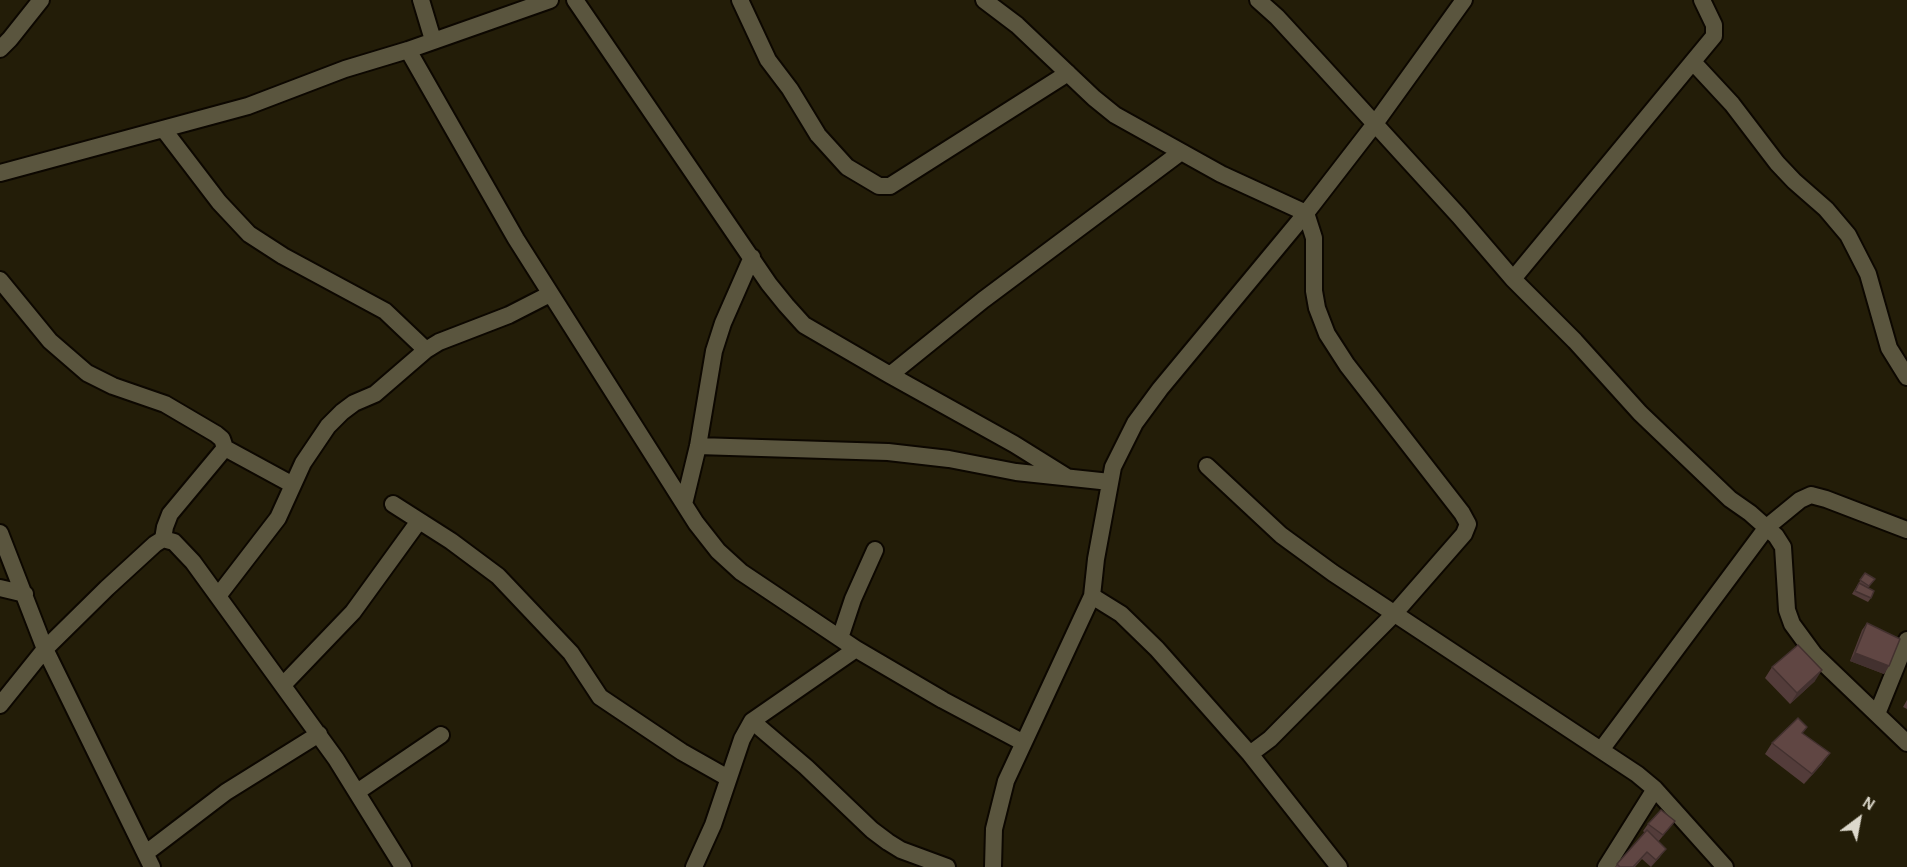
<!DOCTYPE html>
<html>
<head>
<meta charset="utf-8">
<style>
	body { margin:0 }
	#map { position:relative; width:1907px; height:867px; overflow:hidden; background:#231d08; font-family:"Alegreya Sans",sans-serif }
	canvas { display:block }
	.north { position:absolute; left:1829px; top:789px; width:60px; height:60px; -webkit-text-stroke:4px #231d08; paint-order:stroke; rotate:32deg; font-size:16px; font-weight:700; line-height:24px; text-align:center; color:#dcd8cb }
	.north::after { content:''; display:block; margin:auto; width:21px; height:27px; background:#dcd8cb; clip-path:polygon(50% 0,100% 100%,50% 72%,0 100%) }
</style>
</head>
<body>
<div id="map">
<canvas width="1907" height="867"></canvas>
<div class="north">N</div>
</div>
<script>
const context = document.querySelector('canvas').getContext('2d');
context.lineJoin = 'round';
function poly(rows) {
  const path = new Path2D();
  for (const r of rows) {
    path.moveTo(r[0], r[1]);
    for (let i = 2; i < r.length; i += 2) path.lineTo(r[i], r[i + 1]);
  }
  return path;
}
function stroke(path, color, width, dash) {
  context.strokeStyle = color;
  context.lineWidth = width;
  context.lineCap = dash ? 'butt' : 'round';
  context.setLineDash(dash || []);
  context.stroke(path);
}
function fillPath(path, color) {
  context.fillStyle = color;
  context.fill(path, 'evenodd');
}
const minor = poly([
	[421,0,433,40],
	[575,0,769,284,786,305,804,325,890,375,1014,444,1067,477],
	[740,0,768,60,790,89,818,135,847,167,879,186,890,186,1068,73],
	[984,0,1017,25,1094,98,1115,115,1221,174,1306,213,1314,238,1314,291,1317,308,1327,334,1347,365,1462,513,1468,524,1464,534,1394,614,1270,739,1250,754],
	[1258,0,1277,17,1323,67,1459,216,1513,279,1575,341,1640,413,1730,499,1750,513,1776,536,1783,547,1787,610,1792,624,1814,654,1907,743],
	[0,49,10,39,41,0],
	[408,50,516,239,696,523,718,551,741,572,856,649,943,700,1022,742],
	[1693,62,1732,104,1777,163,1794,181,1826,209,1848,235,1868,274,1889,348,1907,377],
	[164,130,219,202,249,234,283,256,385,311,426,350],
	[0,173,248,106,345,69,408,50,550,0],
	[1513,279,1714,36,1714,25,1702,0],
	[0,280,50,341,87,373,113,386,165,404,216,434,222,439,225,448,293,485],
	[890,375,983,300,1181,152],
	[698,446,888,452,949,459,1016,472,1110,482],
	[1207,466,1281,535,1333,573,1637,774,1655,789,1725,867],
	[393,504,451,541,498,576,571,653,600,697,682,752,728,778],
	[684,504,698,446,714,351,723,323,752,257],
	[0,533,45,649,152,867],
	[163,539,165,527,170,514,225,448],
	[0,588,25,594],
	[218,596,278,518,303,463,328,426,342,412,354,403,375,394,426,350,439,342,509,315,550,294],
	[1092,596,1121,614,1157,649,1250,754,1339,867],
	[840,638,853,599,875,550],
	[283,685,353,612,419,521],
	[0,705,45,649,107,588,155,544,163,539,174,542,193,562,336,759,403,867],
	[1877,714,1907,640],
	[752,721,806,767,872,830,888,842,901,850,947,867],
	[1601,750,1767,527,1800,500,1811,495,1826,499,1907,530],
	[357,792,441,735],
	[146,853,226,792,319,734],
	[694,867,713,825,742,739,752,721,856,649],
	[993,867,994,829,1006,781,1092,596,1096,559,1113,467,1135,423,1160,389,1306,213,1374,125,1464,0],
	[1606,867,1655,789]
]);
stroke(minor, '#0c0700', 20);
stroke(minor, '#5a553e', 16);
fillPath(poly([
	[1865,573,1875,579,1868,588,1871,598,1868,602,1852,594,1858,584],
	[1867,623,1889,666,1884,674,1850,661,1862,630],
	[1772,667,1815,681,1790,704,1765,678],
	[1907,700,1907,709,1903,707],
	[1772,743,1822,764,1804,784,1765,754],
	[1675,821,1658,842,1660,857,1651,867,1642,859,1635,867,1615,867,1645,833,1643,831,1648,824]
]), '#533c3a');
fillPath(poly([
	[1855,653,1889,666,1884,674,1850,661],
	[1822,670,1815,681,1790,704,1797,693],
	[1830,753,1822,764,1804,784,1812,774],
	[1666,849,1660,857,1650,867,1656,860]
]), '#43312f');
const building = poly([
	[1865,573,1875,579,1869,586,1860,580,1865,573],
	[1859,583,1874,591,1871,598,1855,591,1859,583],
	[1867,623,1900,639,1889,666,1855,653,1867,623],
	[1798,645,1822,670,1797,693,1772,667,1798,645],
	[1798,718,1807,727,1802,733,1830,753,1812,774,1772,743,1798,718],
	[1661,810,1675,821,1663,835,1648,824,1661,810],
	[1647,830,1666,849,1656,860,1647,852,1633,867,1620,867,1617,864,1647,830]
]);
fillPath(building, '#604643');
stroke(building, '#43312f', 1.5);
</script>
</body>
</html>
